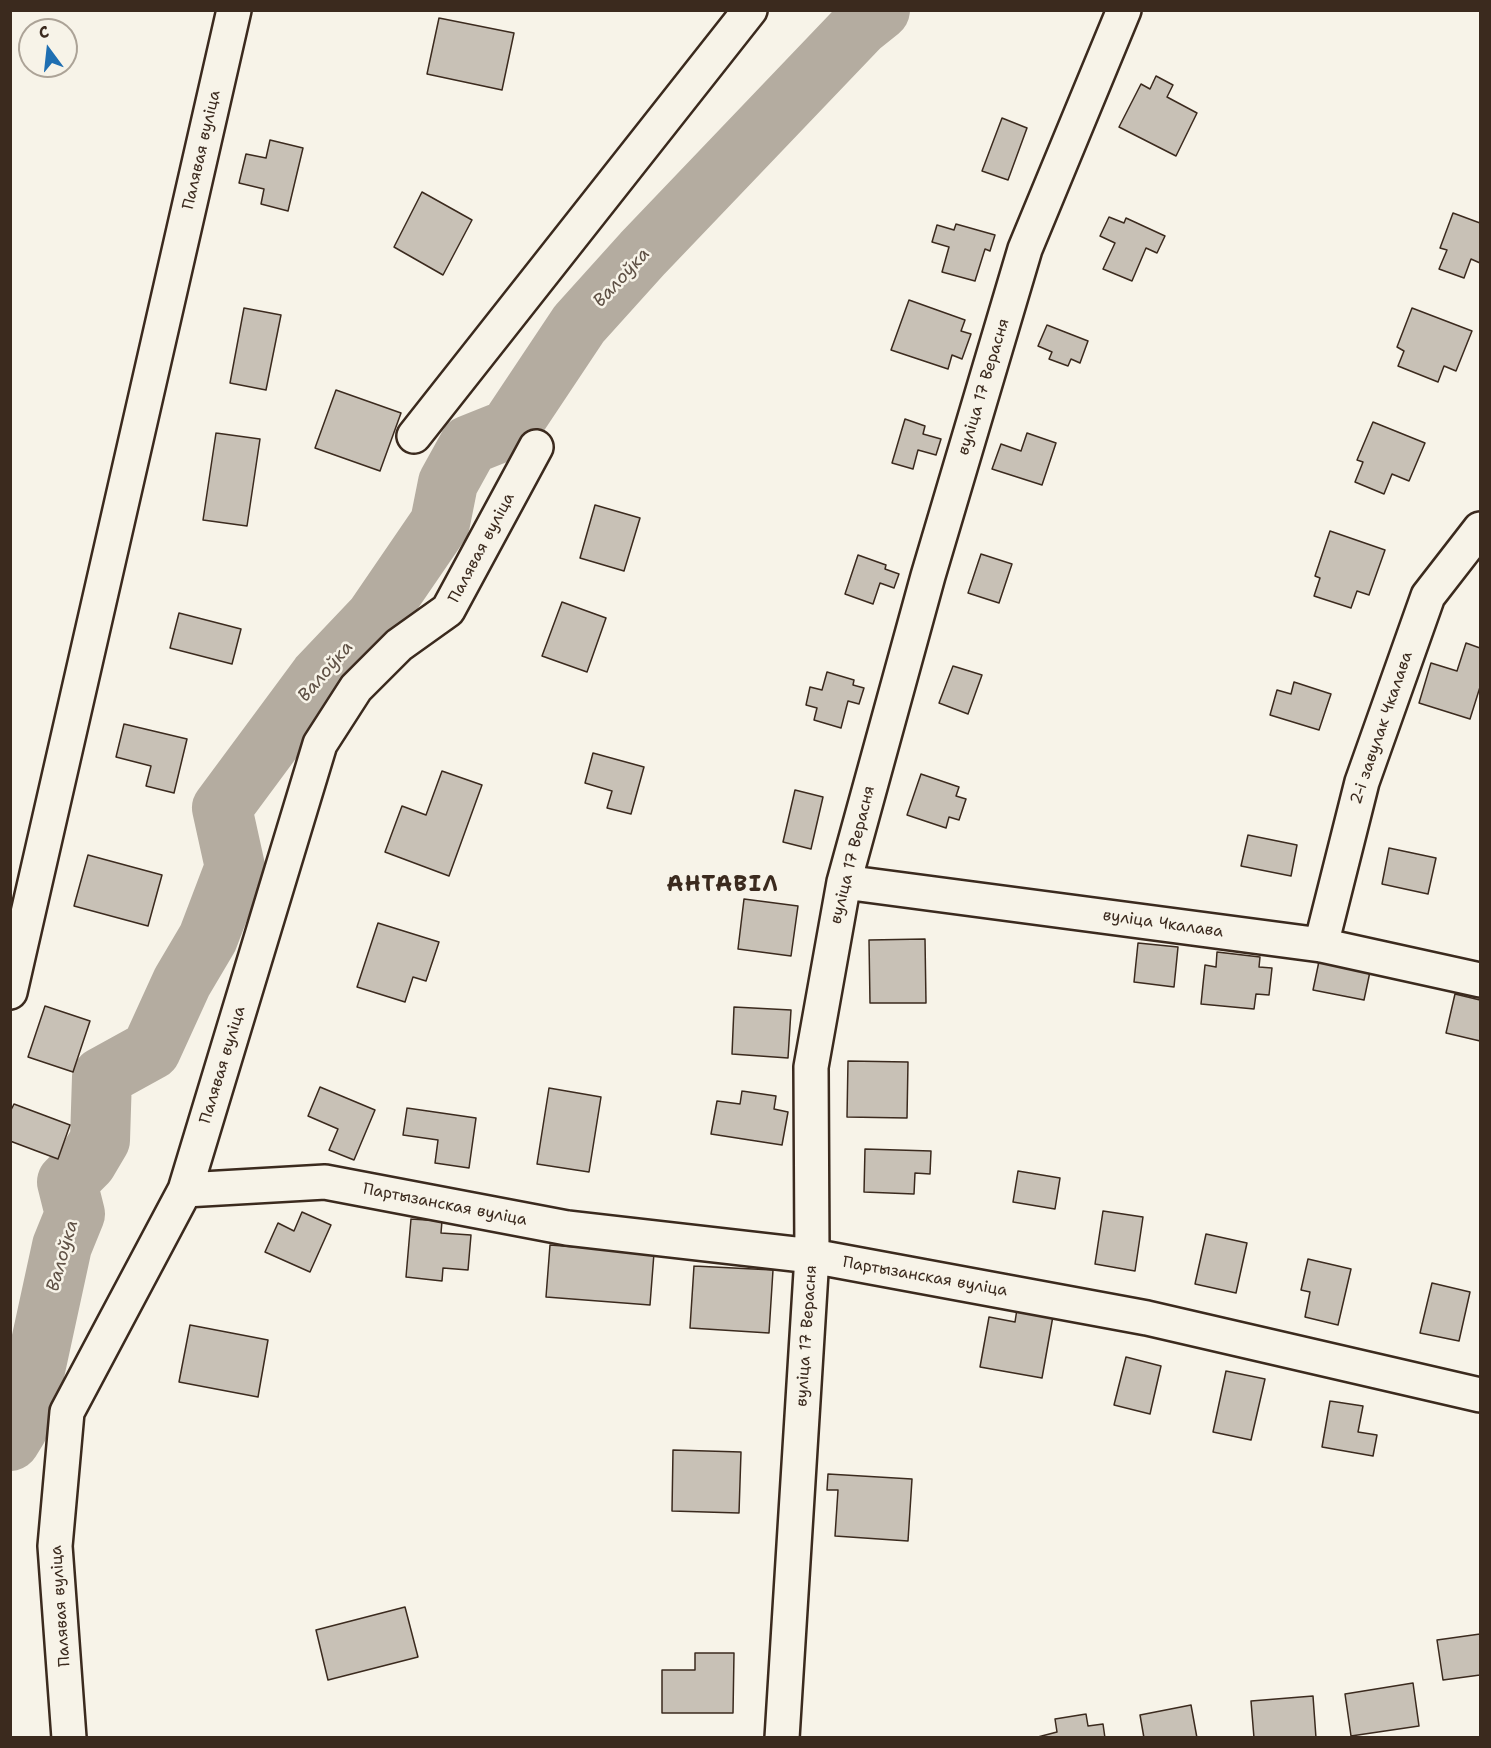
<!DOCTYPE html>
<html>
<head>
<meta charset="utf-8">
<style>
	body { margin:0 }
	#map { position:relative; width:1491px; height:1748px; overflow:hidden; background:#f7f3e8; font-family:"Shantell Sans",sans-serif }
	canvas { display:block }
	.frame { position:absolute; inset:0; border:12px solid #3b2a1e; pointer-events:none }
	.north { position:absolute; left:18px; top:18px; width:60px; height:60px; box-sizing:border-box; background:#f7f3e8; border:2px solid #aca397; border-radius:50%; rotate:345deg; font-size:16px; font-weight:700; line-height:24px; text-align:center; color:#3b2a1e }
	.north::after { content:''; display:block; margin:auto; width:21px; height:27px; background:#1f6fb2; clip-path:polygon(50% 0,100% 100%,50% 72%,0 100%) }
</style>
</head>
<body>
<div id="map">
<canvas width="1491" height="1748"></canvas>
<div class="frame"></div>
<div class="north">С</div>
</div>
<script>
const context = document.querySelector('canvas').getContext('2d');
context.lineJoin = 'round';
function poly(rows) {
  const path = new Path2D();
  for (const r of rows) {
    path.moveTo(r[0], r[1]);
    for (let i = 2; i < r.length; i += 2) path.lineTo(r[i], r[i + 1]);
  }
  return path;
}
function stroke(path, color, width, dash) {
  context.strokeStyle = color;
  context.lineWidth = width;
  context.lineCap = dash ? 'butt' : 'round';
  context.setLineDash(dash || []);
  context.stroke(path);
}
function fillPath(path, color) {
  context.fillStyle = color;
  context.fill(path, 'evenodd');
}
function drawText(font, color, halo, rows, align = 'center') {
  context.font = font + ' "Shantell Sans",sans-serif';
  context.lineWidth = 5;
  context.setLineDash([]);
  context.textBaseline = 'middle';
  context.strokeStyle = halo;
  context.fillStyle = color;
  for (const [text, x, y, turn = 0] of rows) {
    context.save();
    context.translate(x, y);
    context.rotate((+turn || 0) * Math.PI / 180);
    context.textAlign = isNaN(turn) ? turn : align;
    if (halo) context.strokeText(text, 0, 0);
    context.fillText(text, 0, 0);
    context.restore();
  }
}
stroke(poly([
	[10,1441,18,1428,32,1384,62,1246,75,1214,67,1182,87,1162,100,1140,102,1077,151,1050,182,982,208,938,235,867,222,808,319,677,375,618,440,523,448,483,469,445,509,429,579,324,643,253,860,26,880,10]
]), '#b4aca0', 60);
const building = poly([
	[439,18,514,33,502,90,427,74,439,18],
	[1156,76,1173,85,1167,97,1197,113,1176,156,1119,127,1141,84,1150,89,1156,76],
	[1002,118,1027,128,1008,180,982,171,1002,118],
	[270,140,303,148,288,211,261,204,264,189,239,183,246,154,266,158,270,140],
	[422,192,472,220,443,275,394,247,422,192],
	[1453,213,1480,223,1480,263,1471,259,1464,278,1439,269,1447,250,1440,248,1453,213],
	[1109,217,1124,223,1126,218,1165,236,1157,253,1146,248,1132,281,1103,269,1115,243,1100,236,1109,217],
	[956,224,995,235,990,251,985,249,975,281,942,272,949,247,932,242,937,225,954,230,956,224],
	[909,300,965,320,961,331,971,334,962,359,952,355,948,369,891,350,909,300],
	[244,308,281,315,266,390,230,383,244,308],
	[1412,308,1472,331,1456,371,1444,366,1438,382,1398,366,1404,351,1397,347,1412,308],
	[1047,325,1088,341,1080,363,1071,359,1068,366,1049,359,1052,352,1038,346,1047,325],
	[336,390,401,413,380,471,315,448,336,390],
	[905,419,925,426,923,434,941,439,936,455,918,450,913,469,892,463,905,419],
	[1373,422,1425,443,1409,481,1392,474,1384,494,1355,482,1363,462,1357,460,1373,422],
	[216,433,260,439,247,526,203,520,216,433],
	[1027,433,1056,443,1042,485,992,469,1001,444,1021,451,1027,433],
	[595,505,640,518,624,571,580,558,595,505],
	[1330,531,1385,550,1369,595,1357,591,1351,608,1314,596,1320,578,1315,576,1330,531],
	[981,554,1012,564,999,603,968,593,981,554],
	[858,555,886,565,885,569,899,574,894,588,880,583,873,604,845,594,858,555],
	[562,602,606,618,587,672,542,656,562,602],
	[179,613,241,629,232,664,170,648,179,613],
	[1466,643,1480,648,1480,687,1470,719,1419,703,1431,663,1457,671,1466,643],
	[953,666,982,675,968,714,939,703,953,666],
	[827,672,854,680,853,685,864,688,859,704,848,701,841,728,814,720,817,708,806,705,810,687,822,690,827,672],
	[1294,682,1331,694,1319,730,1270,715,1277,690,1291,694,1294,682],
	[124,724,187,739,174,793,146,786,151,766,116,757,124,724],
	[593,753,644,767,631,814,607,808,612,791,585,783,593,753],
	[442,771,482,785,449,876,385,852,402,806,426,815,442,771],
	[921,774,959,787,956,796,966,799,959,820,949,817,946,828,907,815,921,774],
	[795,790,823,797,811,849,783,842,795,790],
	[1248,835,1297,845,1291,876,1241,866,1248,835],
	[1389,848,1436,858,1428,894,1382,884,1389,848],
	[88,855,162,875,148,926,74,906,88,855],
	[744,899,798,906,791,956,738,949,744,899],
	[378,923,439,942,426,981,413,977,405,1002,357,987,378,923],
	[925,939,926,1003,870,1003,869,940,925,939],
	[1138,943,1178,947,1174,987,1134,982,1138,943],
	[1322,947,1371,967,1364,1000,1313,990,1322,947],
	[1217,952,1260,957,1259,967,1272,968,1269,995,1256,994,1254,1009,1201,1004,1205,965,1216,967,1217,952],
	[1455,994,1480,1000,1480,1041,1446,1033,1455,994],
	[45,1006,90,1021,73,1072,28,1057,45,1006],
	[734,1007,791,1010,788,1058,732,1054,734,1007],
	[848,1061,908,1062,907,1118,847,1117,848,1061],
	[320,1087,375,1110,354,1160,329,1150,338,1129,308,1116,320,1087],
	[549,1088,601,1097,589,1172,537,1164,549,1088],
	[742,1091,776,1096,774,1109,788,1112,782,1145,711,1134,717,1101,740,1104,742,1091],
	[14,1104,70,1125,58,1159,10,1141,10,1112,14,1104],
	[407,1108,476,1118,469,1168,435,1163,438,1140,403,1135,407,1108],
	[865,1149,931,1151,930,1174,915,1173,914,1194,864,1192,865,1149],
	[1018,1171,1060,1178,1055,1209,1013,1202,1018,1171],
	[1103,1211,1143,1217,1135,1271,1095,1264,1103,1211],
	[302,1212,331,1225,310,1272,265,1252,278,1223,294,1231,302,1212],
	[411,1219,442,1221,441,1233,471,1235,468,1270,443,1268,442,1281,406,1277,411,1219],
	[1206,1234,1247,1243,1236,1293,1195,1284,1206,1234],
	[550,1245,654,1253,650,1305,546,1297,550,1245],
	[1308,1259,1351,1269,1338,1325,1305,1317,1310,1292,1301,1290,1308,1259],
	[694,1266,773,1270,769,1333,690,1328,694,1266],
	[1432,1283,1470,1292,1459,1341,1420,1333,1432,1283],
	[1017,1309,1053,1316,1042,1378,980,1367,989,1317,1015,1322,1017,1309],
	[190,1325,268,1340,258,1397,179,1382,190,1325],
	[1126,1357,1161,1366,1150,1414,1114,1405,1126,1357],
	[1226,1371,1265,1379,1251,1440,1213,1432,1226,1371],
	[1330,1401,1363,1406,1358,1432,1377,1435,1373,1456,1322,1447,1330,1401],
	[673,1450,741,1452,739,1513,672,1511,673,1450],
	[828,1474,912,1479,908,1541,835,1536,838,1490,827,1490,828,1474],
	[405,1607,418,1657,328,1680,316,1630,405,1607],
	[1480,1634,1480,1675,1443,1680,1437,1640,1480,1634],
	[695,1653,734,1653,733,1713,662,1713,662,1670,695,1670,695,1653],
	[1413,1683,1419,1726,1351,1736,1345,1694,1413,1683],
	[1313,1696,1316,1738,1254,1738,1251,1701,1313,1696],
	[1191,1705,1197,1738,1144,1738,1140,1715,1191,1705],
	[1086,1714,1088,1726,1103,1724,1105,1738,1034,1738,1057,1732,1055,1719,1086,1714]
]);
fillPath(building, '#c8c1b6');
stroke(building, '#3b2a1e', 1.5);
const minor = poly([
	[414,436,750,10],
	[844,882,1321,945,1480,980],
	[1321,945,1362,782,1428,596,1480,529],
	[10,992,234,10],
	[185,1190,325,1182,567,1228,812,1256,1147,1318,1480,1395],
	[69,1738,55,1546,67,1412,185,1190,320,744,356,688,399,645,448,610,536,447],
	[782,1738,812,1256,811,1067,844,882,928,576,1025,249,1124,10]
]);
stroke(minor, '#3b2a1e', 38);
stroke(minor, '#f7f3e8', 33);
drawText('16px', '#3b2a1e', '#f7f3e8', [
	["Палявая вуліца",202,150,-77],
	["вуліца 17 Верасня",984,387,-73],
	["Палявая вуліца",482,548,-62],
	["2-і завулак Чкалава",1382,728,-71],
	["вуліца 17 Верасня",853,855,-76],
	["вуліца Чкалава",1163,924,8],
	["Палявая вуліца",223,1065,-73],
	["Партызанская вуліца",445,1205,11],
	["Партызанская вуліца",925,1277,10],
	["вуліца 17 Верасня",807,1336,-86],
	["Палявая вуліца",61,1606,-94]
]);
drawText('italic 18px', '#5f5145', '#f7f3e8', [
	["Валоўка",622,278,-47],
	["Валоўка",326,672,-49],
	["Валоўка",63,1256,-74]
]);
context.letterSpacing = '1.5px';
drawText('bold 22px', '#3b2a1e', '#f7f3e8', [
	["АНТАВІЛ",723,885]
]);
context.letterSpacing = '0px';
</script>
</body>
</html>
